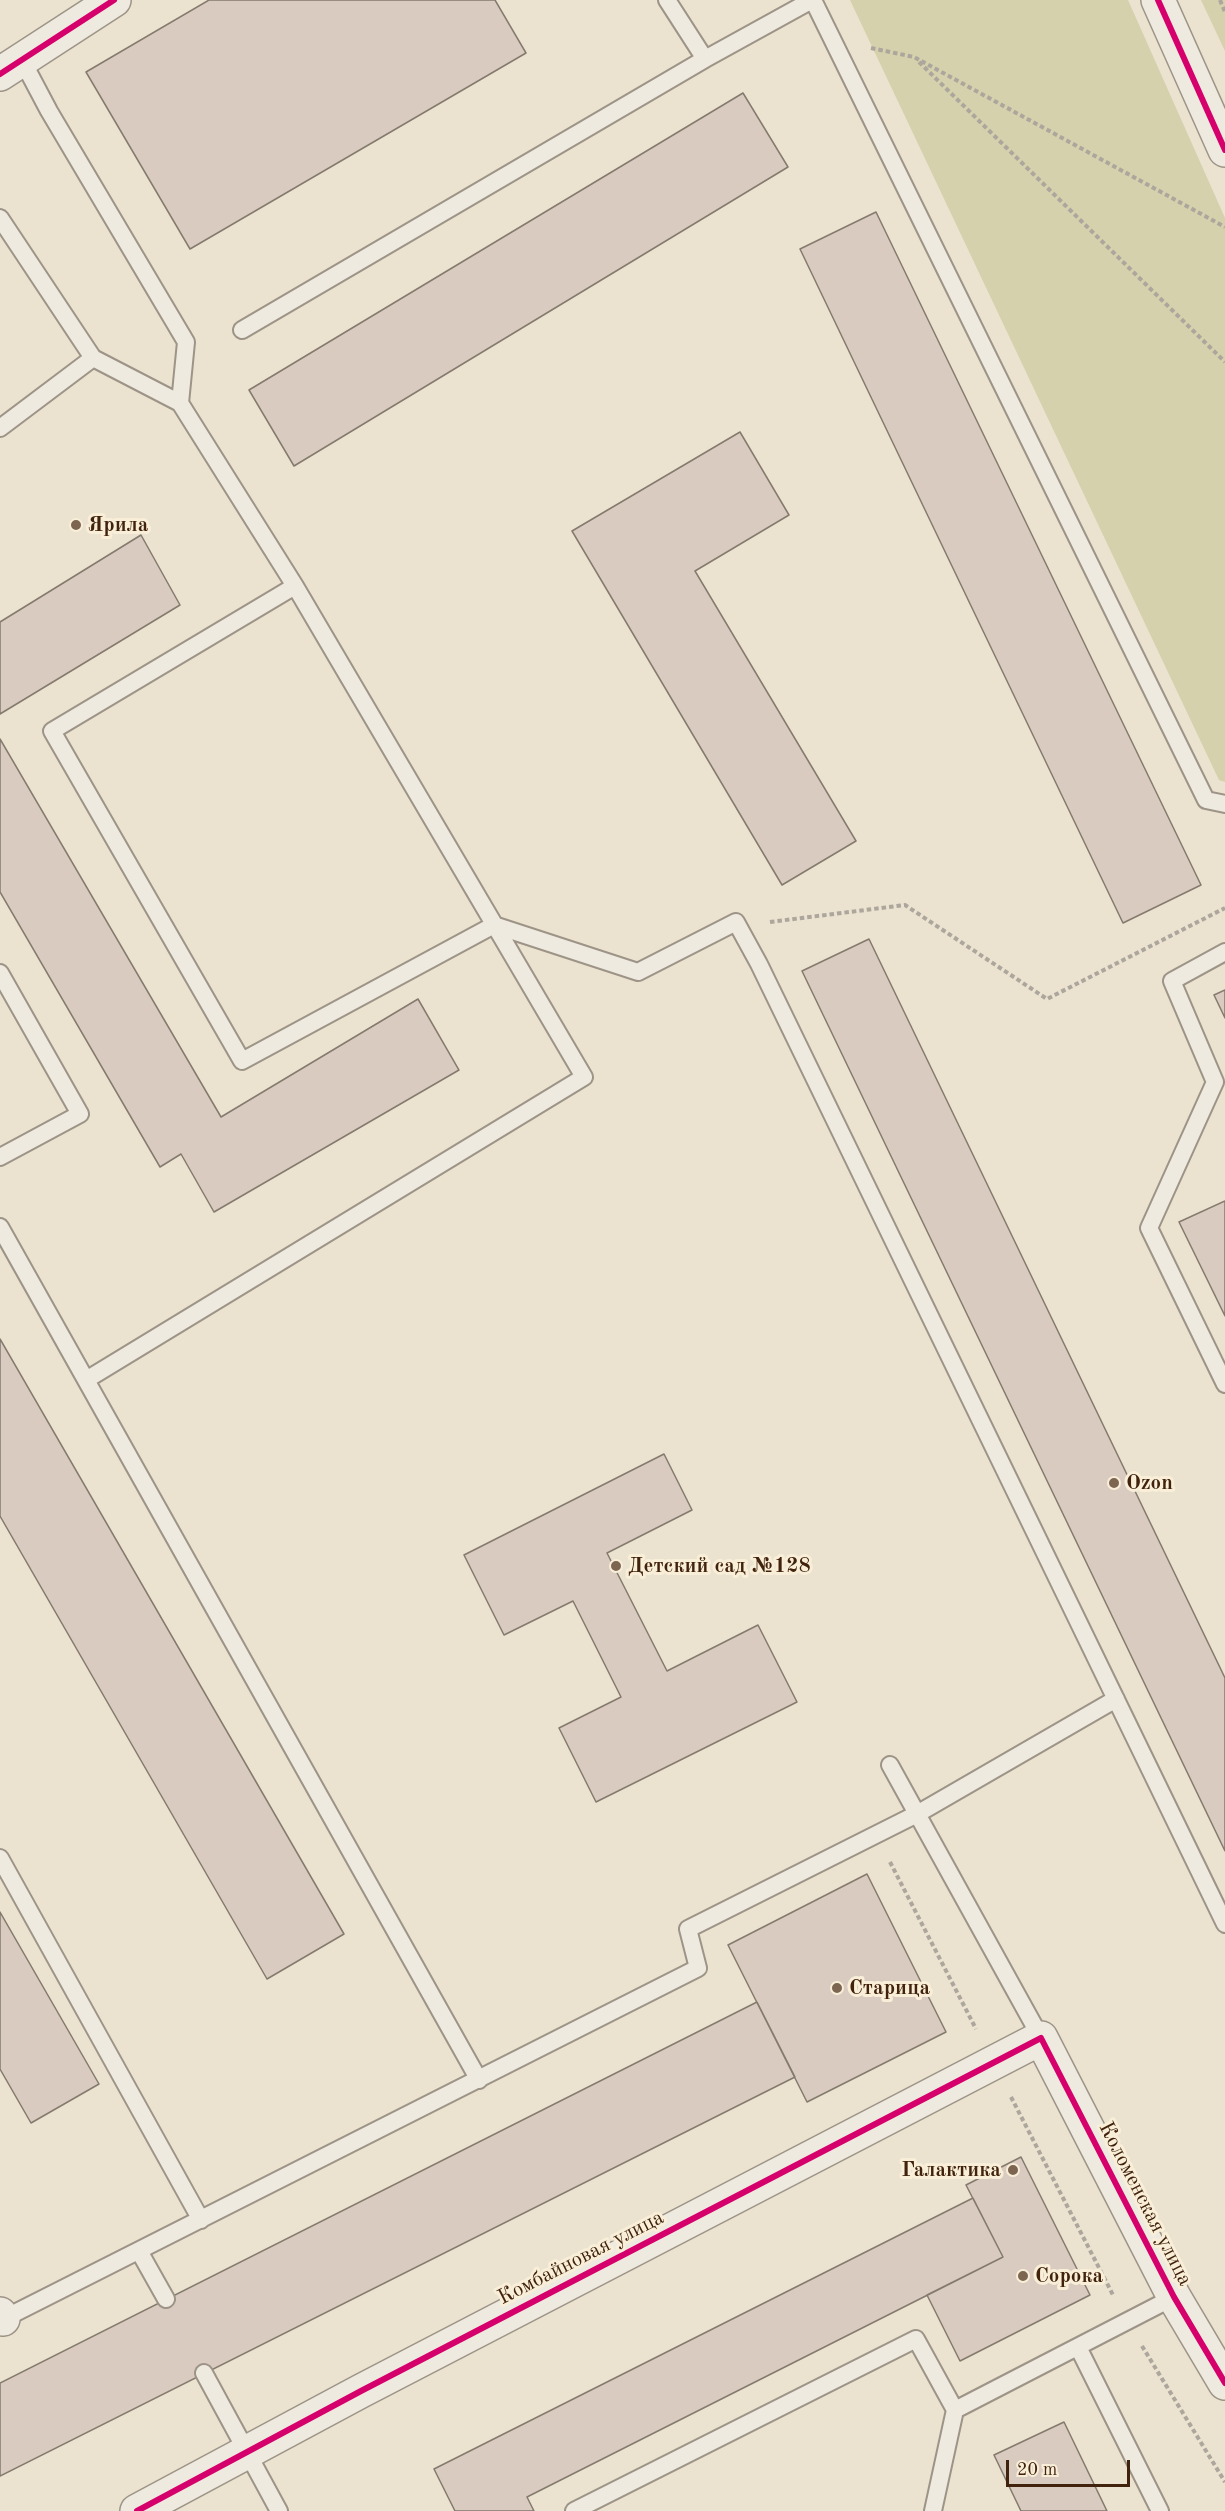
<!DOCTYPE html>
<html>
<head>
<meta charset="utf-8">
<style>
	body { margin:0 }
	#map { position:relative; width:1225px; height:2511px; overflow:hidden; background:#ebe2cf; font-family:"Old Standard TT",serif }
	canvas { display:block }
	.scale { position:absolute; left:1006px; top:2460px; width:124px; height:27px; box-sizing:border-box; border:3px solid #40220d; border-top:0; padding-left:8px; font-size:18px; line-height:21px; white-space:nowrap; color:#40220d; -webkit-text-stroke:4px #f9efd9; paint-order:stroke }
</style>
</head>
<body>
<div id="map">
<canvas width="1225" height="2511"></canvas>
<div class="scale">20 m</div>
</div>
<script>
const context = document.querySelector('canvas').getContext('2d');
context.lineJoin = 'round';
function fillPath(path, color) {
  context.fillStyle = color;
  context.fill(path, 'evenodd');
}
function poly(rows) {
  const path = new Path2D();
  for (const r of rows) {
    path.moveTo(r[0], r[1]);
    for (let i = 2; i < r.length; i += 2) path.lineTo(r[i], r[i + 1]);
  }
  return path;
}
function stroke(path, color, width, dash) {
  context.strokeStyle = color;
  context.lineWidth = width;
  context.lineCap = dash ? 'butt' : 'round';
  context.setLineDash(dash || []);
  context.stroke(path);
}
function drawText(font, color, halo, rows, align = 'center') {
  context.font = font + ' "Old Standard TT",serif';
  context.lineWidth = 6;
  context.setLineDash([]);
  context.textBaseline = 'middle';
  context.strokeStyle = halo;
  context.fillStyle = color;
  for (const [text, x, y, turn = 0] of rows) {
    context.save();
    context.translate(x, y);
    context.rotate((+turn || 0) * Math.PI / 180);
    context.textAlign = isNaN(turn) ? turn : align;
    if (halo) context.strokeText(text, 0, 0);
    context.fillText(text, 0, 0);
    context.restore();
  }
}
fillPath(poly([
	[850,0,1128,0,1225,218,1225,782,1219,780],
	[1201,0,1225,0,1225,51]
]), '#d4d1ac');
const building = poly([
	[209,0,495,0,526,53,190,249,86,72,209,0],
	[743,93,788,167,294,466,249,390,743,93],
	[876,212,1201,885,1123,923,800,249,876,212],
	[740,432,789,515,695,571,856,841,782,885,572,531,740,432],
	[141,535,180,605,0,714,0,622,141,535],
	[0,739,221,1117,418,999,459,1070,214,1212,181,1154,160,1167,0,892,0,739],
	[869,939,1225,1678,1225,1851,802,971,869,939],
	[1225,990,1225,1018,1214,995,1225,990],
	[1225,1201,1225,1316,1179,1222,1225,1201],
	[0,1339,344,1934,267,1979,0,1516,0,1339],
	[664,1454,692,1510,607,1553,667,1671,758,1625,797,1702,596,1802,559,1728,621,1697,573,1601,504,1635,464,1555,664,1454],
	[867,1874,946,2032,807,2102,728,1945,867,1874],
	[0,1912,99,2084,31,2123,0,2069,0,1912],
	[757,2002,795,2077,0,2476,0,2383,757,2002],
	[1021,2157,1090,2295,960,2361,927,2295,1003,2257,966,2185,1021,2157],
	[973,2198,1003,2257,527,2497,534,2511,455,2511,434,2469,973,2198],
	[1064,2422,1107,2511,1021,2511,994,2455,1064,2422]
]);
fillPath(building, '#dacbc0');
stroke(building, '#847a6e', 1.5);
const service = poly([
	[667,0,705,59],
	[813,0,1206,800,1225,804],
	[22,60,49,111,186,342,180,403],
	[0,218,93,358,180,403,295,586,584,1077,86,1380],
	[242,330,705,59,812,0],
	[0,428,93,358],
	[295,586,52,731,242,1061,494,925,638,972,736,922,759,964,1225,1924],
	[1225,952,1172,981,1215,1082,1149,1228,1225,1384],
	[0,973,80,1114,0,1157],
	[0,1227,479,2080],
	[890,1765,1041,2038],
	[0,1858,201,2220],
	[139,2251,166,2299],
	[3,2319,698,1968,688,1929,917,1814,1116,1699],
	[1078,2347,1160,2511],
	[204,2373,279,2511],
	[955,2410,1174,2297],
	[574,2511,916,2339,955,2410,933,2511]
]);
const minor = poly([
	[1158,0,1225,150],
	[0,74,114,0],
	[0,2314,3,2319],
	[137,2511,361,2391,1041,2038,1174,2297,1225,2383]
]);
stroke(service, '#9d9487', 20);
stroke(minor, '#9d9487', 36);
stroke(poly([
	[1220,0,1225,12],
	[871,48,914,57,1225,227],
	[919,62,1225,362],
	[770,922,905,905,1047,999,1225,908],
	[890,1862,976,2029],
	[1011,2097,1113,2295],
	[1142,2346,1225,2482]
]), '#ada69d', 4, [4.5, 3]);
stroke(service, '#eeeae0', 16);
stroke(minor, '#eeeae0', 33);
stroke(poly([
	[1158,0,1225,150],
	[0,74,114,0],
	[137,2511,361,2391,1041,2038,1174,2297,1225,2383]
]), '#d6006c', 6);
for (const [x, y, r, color] of [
	[76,525,6,"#7c6551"],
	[1114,1483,6,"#7c6551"],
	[616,1566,6,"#7c6551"],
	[837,1988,6,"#7c6551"],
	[1013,2170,6,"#7c6551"],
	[1023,2276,6,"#7c6551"]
]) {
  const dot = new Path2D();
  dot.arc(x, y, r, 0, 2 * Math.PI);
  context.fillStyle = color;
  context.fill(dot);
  stroke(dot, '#f9efd9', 2);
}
drawText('bold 21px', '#40220d', '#f9efd9', [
	["Ярила",88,525],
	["Ozon",1126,1483],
	["Детский сад №128",628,1566],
	["Старица",849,1988],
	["Галактика",1001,2170,"right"],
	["Сорока",1035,2276]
], 'left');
drawText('21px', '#40220d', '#f9efd9', [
	["Коломенская улица",1145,2204,63],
	["Комбайновая улица",581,2258,-27]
]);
</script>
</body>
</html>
